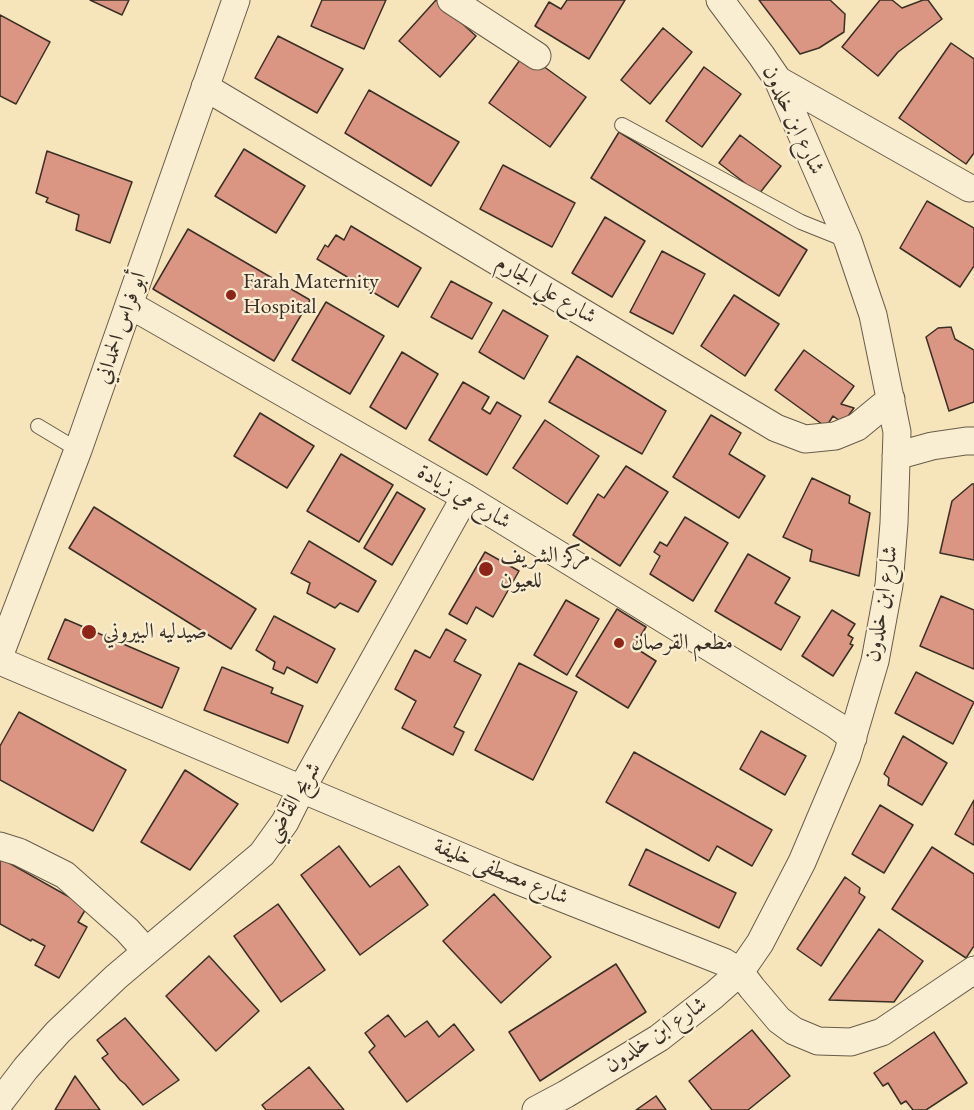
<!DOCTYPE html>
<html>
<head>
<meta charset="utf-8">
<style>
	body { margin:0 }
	canvas { display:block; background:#f6e5ba }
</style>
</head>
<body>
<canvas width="974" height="1110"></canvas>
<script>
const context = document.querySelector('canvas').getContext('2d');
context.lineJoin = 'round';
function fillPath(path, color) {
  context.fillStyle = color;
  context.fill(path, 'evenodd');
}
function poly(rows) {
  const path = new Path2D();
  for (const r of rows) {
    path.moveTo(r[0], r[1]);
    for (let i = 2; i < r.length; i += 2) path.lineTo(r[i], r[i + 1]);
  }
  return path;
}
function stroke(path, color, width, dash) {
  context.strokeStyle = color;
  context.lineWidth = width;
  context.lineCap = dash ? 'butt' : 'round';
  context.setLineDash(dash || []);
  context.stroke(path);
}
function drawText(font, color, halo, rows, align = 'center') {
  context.font = font + ' "EB Garamond",Amiri,serif';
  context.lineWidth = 4.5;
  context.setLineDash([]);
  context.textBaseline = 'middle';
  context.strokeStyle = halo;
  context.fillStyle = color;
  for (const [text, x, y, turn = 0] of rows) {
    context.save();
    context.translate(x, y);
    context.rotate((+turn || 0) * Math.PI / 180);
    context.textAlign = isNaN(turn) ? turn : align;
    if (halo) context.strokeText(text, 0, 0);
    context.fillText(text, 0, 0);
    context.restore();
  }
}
const building = poly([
	[90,0,129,0,122,15,90,0],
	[322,0,386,0,364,49,311,26,322,0],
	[436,0,476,36,440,77,399,41,436,0],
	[567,0,625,0,589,59,535,26,549,2,561,9,567,0],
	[759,0,830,0,845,14,844,32,819,48,800,54,759,0],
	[880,0,892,0,902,8,923,0,928,0,942,19,898,52,878,76,842,47,880,0],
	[0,15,50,42,16,104,0,96,0,15],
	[663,28,692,52,650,104,621,80,663,28],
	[278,36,343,69,317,113,255,78,278,36],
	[951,43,974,59,974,153,966,164,899,118,951,43],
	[525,53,586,97,550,147,489,103,525,53],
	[704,67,741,94,702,147,666,121,704,67],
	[369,90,459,142,431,186,345,133,369,90],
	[619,132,807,250,779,296,591,178,619,132],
	[740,135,781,166,759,194,719,163,740,135],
	[244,149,305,186,276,233,215,196,244,149],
	[47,151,132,182,110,243,76,230,79,215,46,202,48,198,36,193,47,151],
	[503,165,575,203,552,247,480,209,503,165],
	[927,201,974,228,974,266,960,287,900,248,927,201],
	[605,217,645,241,612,297,572,273,605,217],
	[351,226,421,268,398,307,317,259,325,245,328,247,336,235,344,240,351,226],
	[188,229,310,300,274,361,153,289,188,229],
	[662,251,705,274,673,334,630,312,662,251],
	[451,281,492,303,472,339,431,317,451,281],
	[734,295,779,324,745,376,701,346,734,295],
	[326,302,384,336,350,394,292,360,326,302],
	[503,310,548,336,524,379,479,352,503,310],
	[951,327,955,339,974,350,974,402,949,411,926,337,938,328,951,327],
	[804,350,854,386,841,404,854,408,843,423,833,416,826,427,775,390,804,350],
	[402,352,438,374,406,429,370,407,402,352],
	[577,356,666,411,642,454,549,402,577,356],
	[463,382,489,397,482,409,490,414,497,402,521,416,487,475,429,440,463,382],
	[260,413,314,446,287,488,234,456,260,413],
	[711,415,741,433,729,454,765,476,739,518,673,477,711,415],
	[545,420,599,456,567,504,513,468,545,420],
	[341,454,393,485,359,542,307,511,341,454],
	[626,466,668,492,620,566,573,535,598,494,604,498,626,466],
	[812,478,850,496,849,503,870,513,859,576,810,561,812,550,783,537,812,478],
	[972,484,974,484,974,560,940,553,952,501,972,484],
	[397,492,425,509,392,565,364,548,397,492],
	[94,507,256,609,231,649,69,548,94,507],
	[685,517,728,543,693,601,650,574,660,556,654,552,660,542,667,546,685,517],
	[309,541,376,581,358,612,340,603,335,608,307,593,310,583,291,573,309,541],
	[485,552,519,571,493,617,476,607,467,624,449,614,485,552],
	[748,554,790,578,775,603,800,617,781,650,715,611,748,554],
	[941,596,974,610,974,669,920,646,941,596],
	[566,600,599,619,567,675,534,655,566,600],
	[617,609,646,627,634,647,656,661,628,708,576,676,617,609],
	[832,610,855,624,848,635,853,638,850,644,853,645,833,676,802,656,832,610],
	[274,616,335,649,317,683,287,667,284,674,273,669,275,662,256,650,274,616],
	[65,619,179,668,162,708,48,659,65,619],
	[446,629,466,640,454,661,481,675,454,727,464,732,453,755,402,728,416,701,395,689,415,650,430,658,446,629],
	[519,663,577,692,533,780,475,750,519,663],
	[222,667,273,688,271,693,303,706,288,743,204,710,222,667],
	[916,672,974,702,953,744,895,713,916,672],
	[19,712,126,770,93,831,0,780,0,746,19,712],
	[761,731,806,756,785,795,740,769,761,731],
	[903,736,947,763,922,805,888,785,889,778,884,774,903,736],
	[634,752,772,830,752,866,717,846,709,861,606,802,634,752],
	[185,770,238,804,190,870,141,842,185,770],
	[974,800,974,845,955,834,974,800],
	[880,805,913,825,884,873,852,854,880,805],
	[339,846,370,887,399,866,428,905,360,955,301,875,339,846],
	[932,847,974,874,974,946,966,958,892,909,932,847],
	[646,849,736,893,719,928,629,885,646,849],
	[0,858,87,907,78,922,87,927,59,978,35,965,45,946,32,939,31,941,0,924,0,858],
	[845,877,860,888,859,893,865,897,821,966,797,949,845,877],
	[494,894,551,957,501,1003,443,941,494,894],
	[278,904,325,970,281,1002,234,936,278,904],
	[879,929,923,961,894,1002,829,1000,879,929],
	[209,956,259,1011,216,1051,166,996,209,956],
	[616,964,646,1012,540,1081,509,1032,616,964],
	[388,1015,405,1037,427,1021,439,1037,454,1024,474,1050,407,1102,369,1052,375,1046,365,1033,388,1015],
	[125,1018,179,1080,143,1105,125,1084,120,1080,102,1058,108,1054,97,1040,125,1018],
	[752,1030,790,1076,748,1110,712,1110,689,1081,752,1030],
	[934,1032,967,1083,926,1110,913,1110,906,1101,901,1104,888,1083,883,1086,874,1073,934,1032],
	[309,1067,344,1110,266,1110,262,1105,309,1067],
	[75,1076,100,1110,55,1110,75,1076],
	[656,1096,666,1110,636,1110,656,1096]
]);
fillPath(building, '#da9682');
stroke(building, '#392f24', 1.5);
const service = poly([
	[622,125,801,222,846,240],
	[38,426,78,450]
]);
const minor = poly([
	[451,0,537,56],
	[778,80,969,188],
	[205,87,776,428,805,439,835,436,857,427,891,399],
	[130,305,465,497,836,725,853,738],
	[896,456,932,446,966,441,974,441],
	[0,654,78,450,236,0],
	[0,661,509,877,724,962,740,972,752,988,779,1020,794,1031,818,1041,851,1042,882,1032,974,970],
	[0,846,19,852,65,875,127,930,146,951],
	[0,1102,26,1068,58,1032,116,977,262,854,285,822,301,790,465,497],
	[536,1110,566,1094,659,1038,714,995,740,972,760,943,802,862,847,756,875,661,889,585,894,523,897,432,873,315,848,241,778,80,761,55,720,0]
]);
stroke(service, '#685c4a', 16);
stroke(minor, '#685c4a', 29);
stroke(service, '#f9eed2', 14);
stroke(minor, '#f9eed2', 27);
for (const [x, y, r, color] of [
	[231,295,6,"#8f2418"],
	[486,569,8,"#8f2418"],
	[89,632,8,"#8f2418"],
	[619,643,6,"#8f2418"]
]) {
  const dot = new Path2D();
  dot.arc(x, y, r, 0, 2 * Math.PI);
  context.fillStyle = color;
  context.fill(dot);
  stroke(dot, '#f9eed2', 2);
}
drawText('22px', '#392f24', '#f9eed2', [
	["شارع ابن خلدون",793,120,65],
	["شارع علي الجارم",546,290,31],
	["أبو فراس الحمداني",121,328,-71],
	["شارع مي زيادة",464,497,31],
	["شارع ابن خلدون",882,604,-81],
	["شريح القاضي",293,802,-59],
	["شارع مصطفى خليفة",501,872,22],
	["شارع ابن خلدون",656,1035,-34]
]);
drawText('22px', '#392f24', '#f9eed2', [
	["Farah Maternity",243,282],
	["Hospital",243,307],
	["مركز الشريف",500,556],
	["للعيون",500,581],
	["صيدليه البيروني",103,632],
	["مطعم القرصان",631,643]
], 'left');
</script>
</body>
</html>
